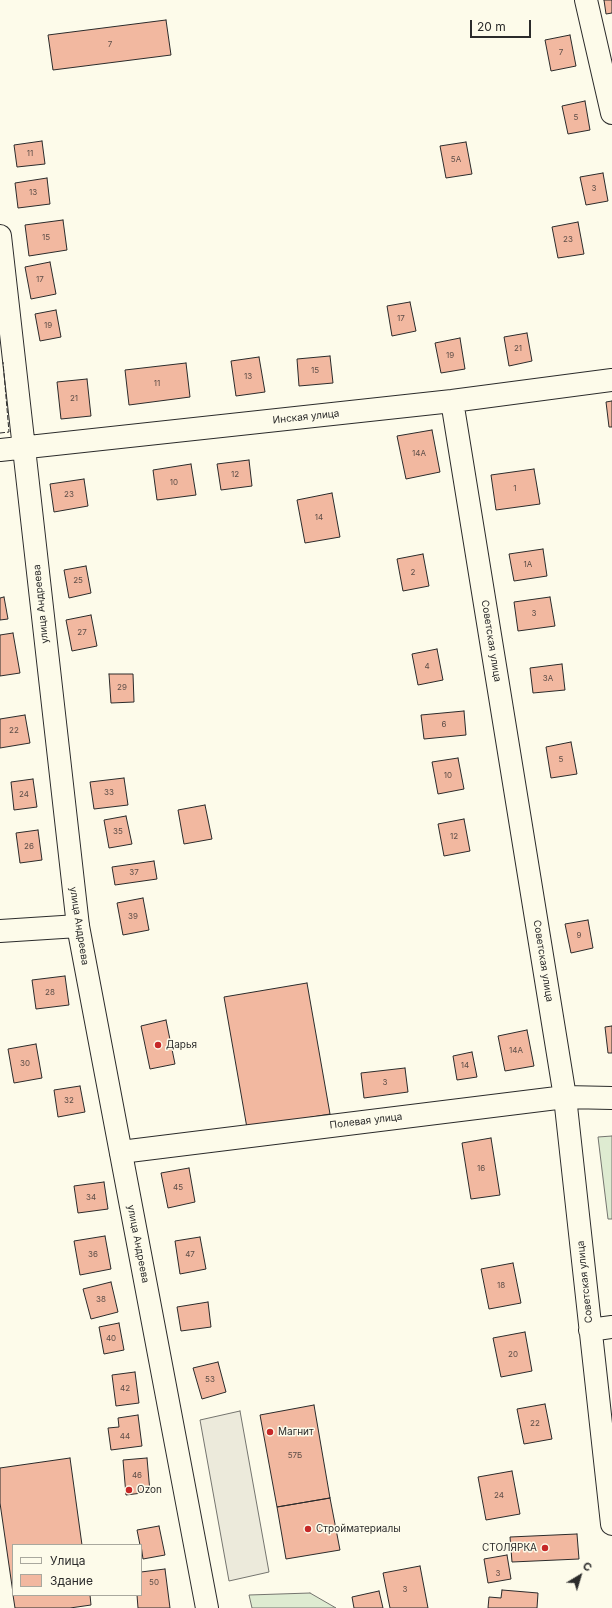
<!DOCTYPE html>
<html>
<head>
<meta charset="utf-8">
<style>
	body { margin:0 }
	#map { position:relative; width:612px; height:1608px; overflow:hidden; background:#fdfbea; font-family:Inter,sans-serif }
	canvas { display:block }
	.legend { position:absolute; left:12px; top:1544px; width:130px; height:52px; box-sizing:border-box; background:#fdfbea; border:1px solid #a9a89e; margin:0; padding:5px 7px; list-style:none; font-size:12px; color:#2b2b2b }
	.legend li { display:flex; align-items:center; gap:8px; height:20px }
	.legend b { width:20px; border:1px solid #a9a89e }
	.north { position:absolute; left:560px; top:1556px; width:40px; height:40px; -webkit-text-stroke:3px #fdfbea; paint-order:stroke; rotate:38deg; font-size:11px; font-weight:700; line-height:16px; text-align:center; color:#2b2b2b }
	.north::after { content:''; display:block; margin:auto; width:14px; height:18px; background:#2b2b2b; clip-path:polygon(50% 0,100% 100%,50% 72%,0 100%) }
	.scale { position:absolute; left:470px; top:20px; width:61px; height:18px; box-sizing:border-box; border:2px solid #2b2b2b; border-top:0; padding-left:5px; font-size:12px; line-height:14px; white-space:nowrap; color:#2b2b2b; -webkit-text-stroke:3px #fdfbea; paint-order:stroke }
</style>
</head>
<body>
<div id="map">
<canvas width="612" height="1608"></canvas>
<ul class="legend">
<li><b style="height:5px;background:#fdfbea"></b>Улица</li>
<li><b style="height:11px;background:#f2b8a0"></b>Здание</li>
</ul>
<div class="north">С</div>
<div class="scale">20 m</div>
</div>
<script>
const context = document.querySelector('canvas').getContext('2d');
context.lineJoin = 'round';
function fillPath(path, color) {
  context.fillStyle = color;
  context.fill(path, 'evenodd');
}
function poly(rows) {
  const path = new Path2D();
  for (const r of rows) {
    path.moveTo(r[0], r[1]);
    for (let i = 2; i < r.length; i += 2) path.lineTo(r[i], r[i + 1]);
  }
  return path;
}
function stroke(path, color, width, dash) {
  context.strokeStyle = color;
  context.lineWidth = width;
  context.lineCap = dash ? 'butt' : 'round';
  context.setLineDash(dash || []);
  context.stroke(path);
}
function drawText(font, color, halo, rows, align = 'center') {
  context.font = font + ' Inter,sans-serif';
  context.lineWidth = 3;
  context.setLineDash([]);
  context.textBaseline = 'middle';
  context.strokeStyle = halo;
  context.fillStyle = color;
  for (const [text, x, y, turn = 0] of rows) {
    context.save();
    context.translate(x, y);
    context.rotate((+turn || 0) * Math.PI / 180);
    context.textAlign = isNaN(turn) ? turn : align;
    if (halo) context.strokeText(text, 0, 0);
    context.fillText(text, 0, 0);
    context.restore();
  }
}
const green = poly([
	[612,1136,612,1219,608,1219,598,1137,612,1136],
	[310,1593,336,1608,252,1608,249,1595,310,1593]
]);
fillPath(green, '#deebd1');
stroke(green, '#74746e', 1);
const parking = poly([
	[240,1411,269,1572,229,1581,200,1420,240,1411]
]);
fillPath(parking, '#eceadb');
stroke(parking, '#74746e', 1);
const building = poly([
	[604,0,612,0,612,13,606,14,604,0],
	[166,20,171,55,53,70,48,35,166,20],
	[570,35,576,66,551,71,545,40,570,35],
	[585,101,590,130,568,134,562,106,585,101],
	[42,141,45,164,17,167,14,145,42,141],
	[466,142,472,174,446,178,440,146,466,142],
	[603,173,608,201,586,205,580,177,603,173],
	[47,178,50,204,18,208,15,183,47,178],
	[63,220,67,250,29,256,25,225,63,220],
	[578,222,584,254,558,258,552,227,578,222],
	[50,262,56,294,31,299,25,267,50,262],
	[410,302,416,331,392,336,387,306,410,302],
	[56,310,61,337,40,341,35,314,56,310],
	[527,333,532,361,509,366,504,337,527,333],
	[460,338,465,369,441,373,435,343,460,338],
	[330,356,333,383,299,386,297,359,330,356],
	[259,357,265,392,236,396,231,361,259,357],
	[186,363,190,397,129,405,125,370,186,363],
	[87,379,91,416,61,419,57,382,87,379],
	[612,401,612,427,609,427,606,402,612,401],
	[432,430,440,472,406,479,397,436,432,430],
	[249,460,252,486,221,490,217,464,249,460],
	[191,464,196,495,157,500,153,470,191,464],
	[534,469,540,504,496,510,491,475,534,469],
	[84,479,88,506,54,512,50,484,84,479],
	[332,493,340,537,305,543,297,500,332,493],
	[543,549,547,576,514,581,509,554,543,549],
	[423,554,429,586,403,591,397,559,423,554],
	[86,566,91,593,69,598,64,570,86,566],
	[4,597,8,619,0,620,0,598,4,597],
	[550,597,555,626,518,631,514,602,550,597],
	[91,615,97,646,72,651,66,620,91,615],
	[13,633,20,673,0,676,0,635,13,633],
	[437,649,443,680,418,685,412,654,437,649],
	[562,664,565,690,533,693,530,668,562,664],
	[109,674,133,674,134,702,111,703,109,674],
	[464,711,466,735,424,739,421,715,464,711],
	[25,715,30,743,0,748,0,719,25,715],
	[571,742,577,774,551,778,546,747,571,742],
	[458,758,464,789,438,794,432,762,458,758],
	[124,778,128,805,94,809,90,782,124,778],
	[33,779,37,807,14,810,11,782,33,779],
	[205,805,212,839,184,844,178,810,205,805],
	[126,816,132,844,109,848,104,820,126,816],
	[464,819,470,851,444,856,438,824,464,819],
	[38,830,42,860,20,863,16,833,38,830],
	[154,861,157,879,115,885,112,867,154,861],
	[143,898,149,930,123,935,117,903,143,898],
	[588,920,593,948,571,953,565,924,588,920],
	[65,976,69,1005,36,1009,32,980,65,976],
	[307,983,330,1114,247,1128,224,997,307,983],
	[166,1020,175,1064,150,1069,141,1026,166,1020],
	[612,1026,612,1053,608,1053,605,1027,612,1026],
	[527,1030,534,1066,505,1071,498,1036,527,1030],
	[36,1044,42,1078,14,1083,8,1049,36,1044],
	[472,1052,477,1077,457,1080,453,1056,472,1052],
	[405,1068,408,1092,364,1098,361,1073,405,1068],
	[80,1086,85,1112,58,1117,54,1090,80,1086],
	[491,1138,500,1195,471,1199,462,1143,491,1138],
	[189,1168,195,1202,168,1208,161,1173,189,1168],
	[104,1182,108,1209,78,1213,74,1186,104,1182],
	[105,1236,111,1269,80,1275,74,1241,105,1236],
	[200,1237,206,1269,180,1274,175,1241,200,1237],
	[513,1263,521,1303,489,1309,481,1269,513,1263],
	[111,1282,118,1312,91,1319,83,1289,111,1282],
	[208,1302,211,1327,181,1331,177,1307,208,1302],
	[119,1323,124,1350,104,1354,99,1327,119,1323],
	[525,1332,532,1371,501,1377,493,1338,525,1332],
	[218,1362,226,1392,202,1399,193,1368,218,1362],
	[135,1372,139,1403,116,1406,112,1375,135,1372],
	[545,1404,552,1439,524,1444,517,1409,545,1404],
	[314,1405,330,1498,277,1507,260,1415,314,1405],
	[138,1415,142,1446,111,1450,108,1428,119,1427,118,1418,138,1415],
	[70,1458,82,1545,13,1545,13,1593,0,1503,0,1468,70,1458],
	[147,1458,150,1492,126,1495,123,1460,147,1458],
	[512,1471,520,1514,486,1520,478,1477,512,1471],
	[330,1498,340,1550,286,1559,277,1507,330,1498],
	[159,1526,165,1555,143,1559,141,1545,140,1545,137,1530,159,1526],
	[577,1534,579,1559,512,1562,510,1537,577,1534],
	[507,1555,511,1579,488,1583,484,1559,507,1555],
	[420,1566,428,1608,390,1608,383,1573,420,1566],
	[165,1569,170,1608,138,1608,137,1595,141,1595,141,1572,165,1569],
	[502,1590,538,1593,537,1608,488,1608,489,1597,501,1598,502,1590],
	[379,1591,383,1608,354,1608,352,1597,379,1591],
	[13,1595,90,1595,91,1605,70,1608,15,1608,13,1595]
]);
fillPath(building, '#f2b8a0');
stroke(building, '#2b2b2b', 1);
const minor = poly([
	[586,0,612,113],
	[0,236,78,926],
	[452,401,565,1097,612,1524],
	[0,450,452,401,612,380],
	[121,1152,565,1097,612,1098],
	[590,1330,612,1327]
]);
const major = poly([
	[0,931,78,926,207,1608]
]);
stroke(minor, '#2b2b2b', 24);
stroke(major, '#2b2b2b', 24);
stroke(minor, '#fdfbea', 22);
stroke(major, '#fdfbea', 22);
stroke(poly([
	[0,433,9,432,3,362]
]), '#2b2b2b', 1, [5, 2]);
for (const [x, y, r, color] of [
	[158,1045,4,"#c62828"],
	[270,1432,4,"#c62828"],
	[129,1490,4,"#c62828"],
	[308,1529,4,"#c62828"],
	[545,1548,4,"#c62828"]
]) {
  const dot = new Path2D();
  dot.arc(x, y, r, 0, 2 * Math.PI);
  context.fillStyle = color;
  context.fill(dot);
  stroke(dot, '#fdfbea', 1.5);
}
drawText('8px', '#5d4e48', null, [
	["7",110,45],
	["7",561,53],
	["5",576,118],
	["11",30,154],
	["5А",456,160],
	["3",594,189],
	["13",33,193],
	["15",46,238],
	["23",568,240],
	["17",40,280],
	["17",401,319],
	["19",48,326],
	["21",518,349],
	["19",450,356],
	["15",315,371],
	["13",248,377],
	["11",157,384],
	["21",74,399],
	["14А",419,454],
	["12",235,475],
	["10",174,483],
	["1",515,489],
	["23",69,495],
	["14",319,518],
	["1А",528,565],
	["2",413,573],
	["25",78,581],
	["3",534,614],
	["27",82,633],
	["4",427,667],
	["3А",548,679],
	["29",122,688],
	["6",444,725],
	["22",14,731],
	["5",561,760],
	["10",448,776],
	["33",109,793],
	["24",24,795],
	["35",118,832],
	["12",454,837],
	["26",29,847],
	["37",134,873],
	["39",133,917],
	["9",579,936],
	["28",50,993],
	["14А",516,1051],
	["30",25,1064],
	["14",465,1066],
	["3",385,1083],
	["32",69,1101],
	["16",481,1169],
	["45",178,1188],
	["34",91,1198],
	["36",93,1255],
	["47",190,1255],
	["18",501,1286],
	["38",101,1300],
	["40",111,1339],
	["20",513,1355],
	["53",210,1380],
	["42",125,1389],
	["22",535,1424],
	["44",125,1437],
	["57Б",295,1456],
	["46",137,1476],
	["24",499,1496],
	["3",498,1574],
	["50",154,1583],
	["3",405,1590]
]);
drawText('10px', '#2b2b2b', '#fdfbea', [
	["Инская улица",306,417,-6],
	["улица Андреева",41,604,-96],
	["Советская улица",491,641,81],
	["улица Андреева",79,926,81],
	["Советская улица",543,961,81],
	["Полевая улица",366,1121,-7],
	["улица Андреева",138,1244,79],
	["Советская улица",585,1282,-96]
]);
drawText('10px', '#2b2b2b', '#fdfbea', [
	["Дарья",166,1045],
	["Магнит",278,1432],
	["Ozon",137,1490],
	["Стройматериалы",316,1529],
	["СТОЛЯРКА",537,1548,"right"]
], 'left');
</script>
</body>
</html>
